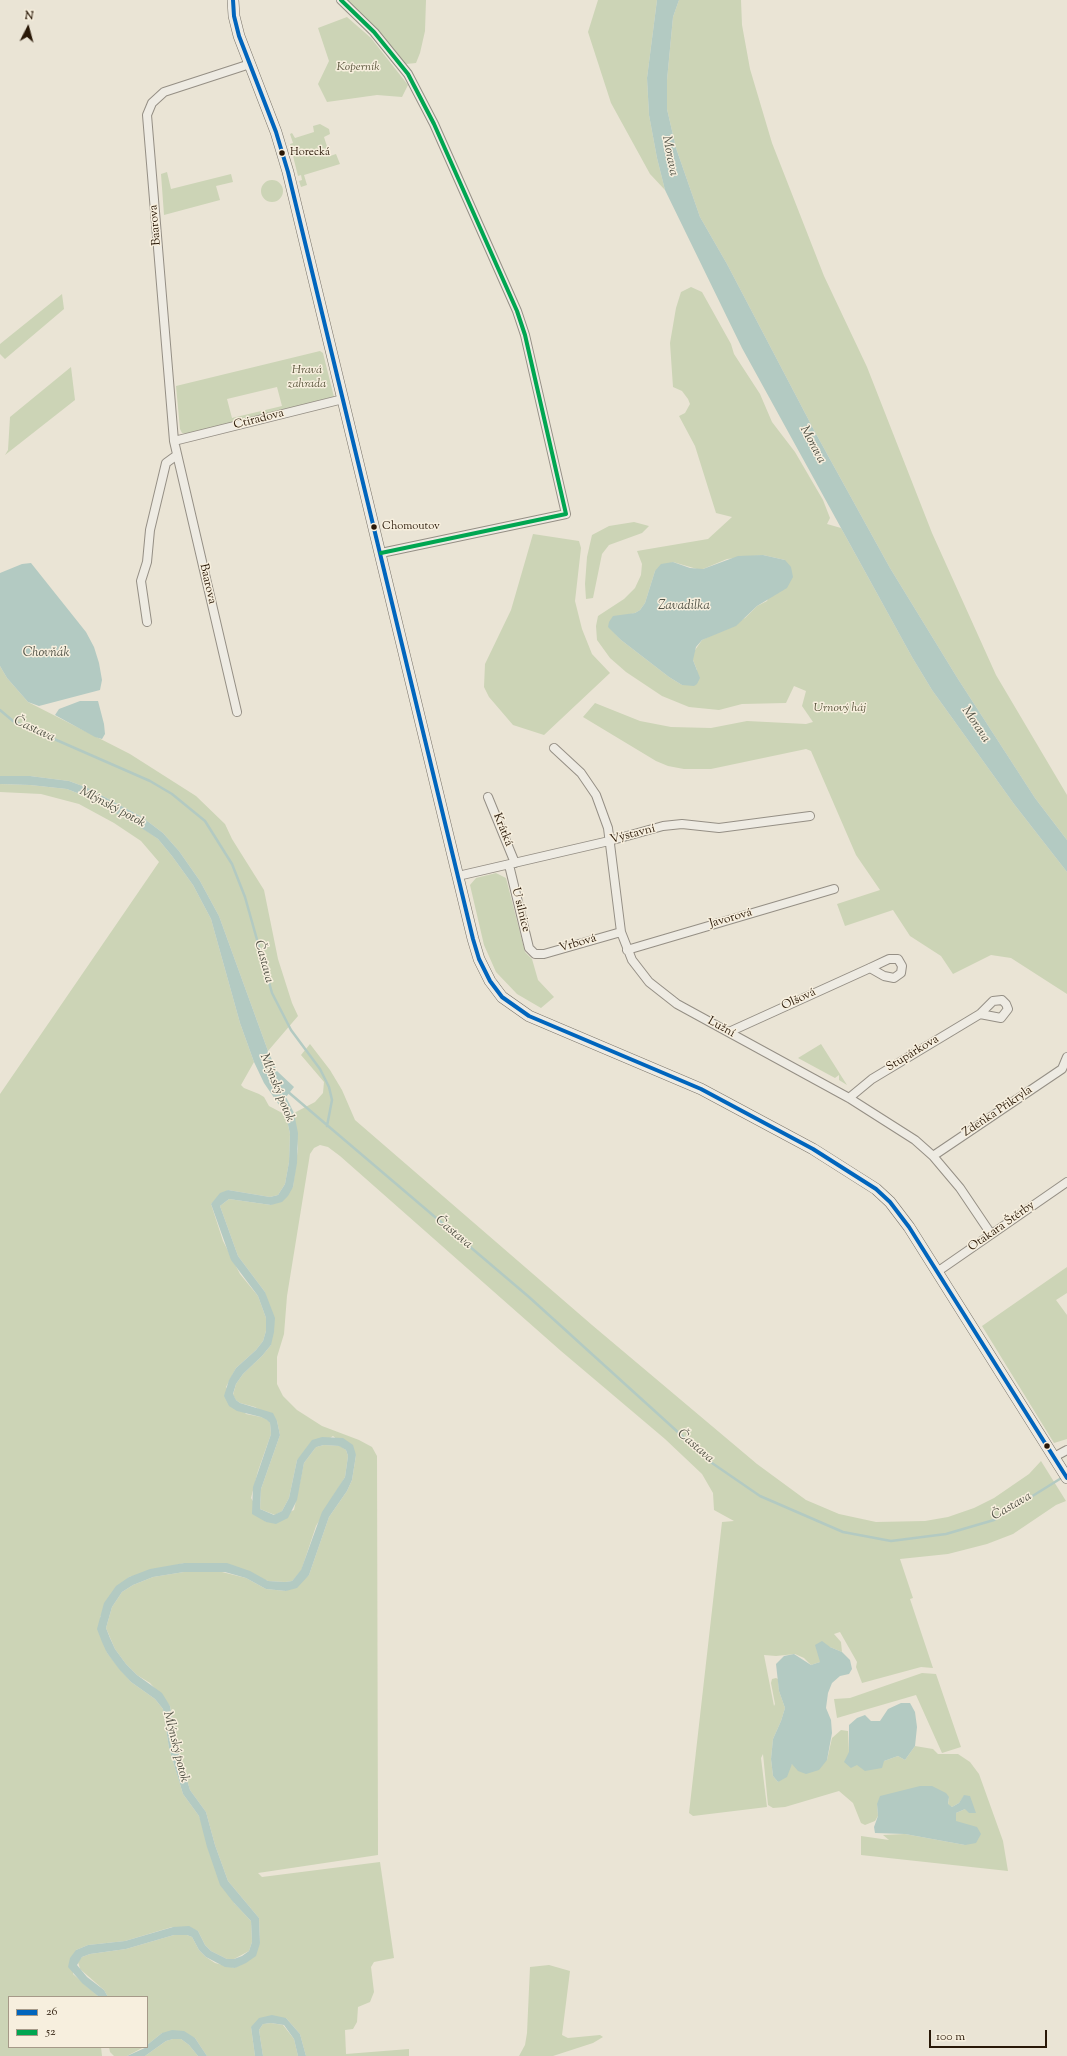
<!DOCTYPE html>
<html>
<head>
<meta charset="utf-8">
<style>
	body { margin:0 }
	#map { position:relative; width:1067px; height:2056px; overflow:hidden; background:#eae4d5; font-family:"Sorts Mill Goudy",serif }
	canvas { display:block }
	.legend { position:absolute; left:8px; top:1996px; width:140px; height:52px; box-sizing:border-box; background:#f7efde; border:1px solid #a59988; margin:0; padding:5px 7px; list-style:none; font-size:12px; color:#291807 }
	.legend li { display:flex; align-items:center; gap:8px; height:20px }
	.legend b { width:20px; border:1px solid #a59988 }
	.north { position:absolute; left:8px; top:8px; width:40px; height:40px; -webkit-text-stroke:3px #f7efde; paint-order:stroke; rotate:6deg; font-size:11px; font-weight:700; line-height:16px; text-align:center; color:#291807 }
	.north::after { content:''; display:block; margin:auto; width:14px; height:18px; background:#291807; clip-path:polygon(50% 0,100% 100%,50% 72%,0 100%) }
	.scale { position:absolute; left:929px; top:2030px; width:118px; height:18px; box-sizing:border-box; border:2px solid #291807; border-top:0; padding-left:5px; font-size:12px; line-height:14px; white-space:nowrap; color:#291807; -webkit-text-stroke:3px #f7efde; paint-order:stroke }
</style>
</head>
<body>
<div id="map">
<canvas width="1067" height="2056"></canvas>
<ul class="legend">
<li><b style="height:5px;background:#0065bd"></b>26</li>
<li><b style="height:5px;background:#00a651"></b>52</li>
</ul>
<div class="north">N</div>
<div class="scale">100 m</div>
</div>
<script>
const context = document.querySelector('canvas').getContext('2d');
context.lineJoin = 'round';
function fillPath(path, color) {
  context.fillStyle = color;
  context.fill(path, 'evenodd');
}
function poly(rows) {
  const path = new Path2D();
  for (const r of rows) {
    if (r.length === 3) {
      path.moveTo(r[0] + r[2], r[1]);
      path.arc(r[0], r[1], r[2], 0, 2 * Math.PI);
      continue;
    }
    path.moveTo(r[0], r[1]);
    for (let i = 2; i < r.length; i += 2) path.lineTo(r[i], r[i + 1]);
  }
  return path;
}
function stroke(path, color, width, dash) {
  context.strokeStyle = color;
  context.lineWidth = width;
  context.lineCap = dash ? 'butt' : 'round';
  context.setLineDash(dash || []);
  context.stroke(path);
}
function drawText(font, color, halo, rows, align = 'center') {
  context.font = font + ' "Sorts Mill Goudy",serif';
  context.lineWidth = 3;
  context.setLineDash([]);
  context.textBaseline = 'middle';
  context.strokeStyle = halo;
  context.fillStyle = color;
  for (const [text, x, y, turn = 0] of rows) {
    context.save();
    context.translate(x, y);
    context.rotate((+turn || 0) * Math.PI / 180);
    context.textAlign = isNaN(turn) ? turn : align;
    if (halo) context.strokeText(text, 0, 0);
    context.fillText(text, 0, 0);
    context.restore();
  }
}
fillPath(poly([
	[346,0,426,0,425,31,420,53,416,63,406,64,400,61],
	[598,0,657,0,647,78,649,115,657,158,665,190,650,174,611,103,588,32],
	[679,0,741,0,742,25,750,69,772,143,824,276,867,367,932,533,996,675,1067,795,1067,840,1035,798,958,679,890,568,815,432,727,264,700,217,676,148,667,109,667,80,673,17],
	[347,17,371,38,408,85,402,97,377,95,327,102,318,84,329,61,318,28],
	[320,124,329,129,330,134,324,137,330,156,336,154,340,164,304,175,307,185,301,187,299,181,302,180,301,175,298,176,290,144,293,143,290,134,292,133,295,138,314,132,313,126],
	[167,172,171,189,231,174,233,182,216,186,220,200,164,215,161,174],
	[272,191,11],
	[691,287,702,292,731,344,734,354,760,394,772,422,795,452,823,500,830,518,827,524,841,528,912,657,932,690,1014,804,1067,872,1067,994,1011,958,991,955,953,974,941,956,910,936,893,910,845,926,837,904,880,890,856,855,811,751,806,749,711,769,684,769,668,766,656,761,583,717,595,703,640,721,671,727,711,728,747,721,806,724,813,722,802,706,806,691,794,686,786,703,742,704,719,710,689,707,662,696,626,672,610,658,597,640,596,626,598,616,624,599,635,588,641,575,642,564,637,551,708,539,732,517,716,513,695,446,679,416,685,413,690,404,688,399,682,391,673,387,670,343,676,308,681,292],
	[763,555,785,560,767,601,757,606,745,618,702,640,693,653,693,660,697,670,682,685,669,677,621,640,609,627,627,615,635,613,640,610,645,603,655,571,673,562,697,569,703,569,727,559],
	[62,294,64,309,5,359,0,354,0,344],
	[320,351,323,353,334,397,332,398,188,434,182,433,180,429,176,386],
	[277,387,282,406,232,418,227,399],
	[71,367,75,400,5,455,8,450,10,417],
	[634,522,649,526,642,533,609,545,602,554,593,598,586,599,585,584,587,557,592,535,609,526],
	[533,534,579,541,581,548,575,601,582,629,592,654,610,673,544,735,513,725,489,697,484,687,485,664,511,610],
	[0,666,7,678,28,702,130,754,196,796,225,824,232,839,264,890,278,959,292,1003,298,1016,268,1051,219,916,200,881,179,851,163,833,142,817,88,788,69,781,30,776,0,776],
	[0,784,30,785,67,789,85,796,137,824,158,839,172,856,193,885,211,919,240,1023,254,1062,241,1085,244,1088,259,1094,264,1097,269,1106,286,1115,290,1134,289,1162,285,1184,278,1195,270,1197,228,1190,211,1204,223,1241,240,1274,258,1296,266,1318,266,1331,263,1341,256,1350,236,1368,226,1387,246,1414,261,1417,268,1420,270,1423,271,1434,258,1471,251,1498,266,1522,294,1510,304,1463,316,1447,324,1445,340,1446,346,1450,348,1456,345,1477,316,1526,301,1571,292,1581,285,1582,268,1581,218,1563,209,1564,184,1563,129,1577,100,1617,107,1653,131,1682,155,1699,163,1709,169,1748,183,1794,199,1816,234,1903,251,1921,252,1942,249,1951,234,1959,227,1959,211,1951,205,1945,198,1931,172,1927,125,1941,88,1945,76,1950,73,1974,99,1997,9,1997,9,2047,101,2047,102,2056,0,2056,0,1094,159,862,141,841,114,823,79,804,41,794,0,792],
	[496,873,506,878,525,952,532,959,538,980,554,997,541,1008,517,994,496,972,484,945,470,885,476,878],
	[310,1044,330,1070,342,1090,355,1120,592,1325,757,1464,806,1500,839,1514,876,1522,925,1521,948,1517,974,1508,994,1498,1029,1474,1041,1461,1066,1501,1056,1505,1013,1534,987,1544,948,1554,900,1559,913,1598,910,1599,933,1668,921,1667,862,1683,856,1667,857,1662,840,1632,834,1634,841,1642,842,1652,830,1647,820,1662,811,1665,804,1658,795,1654,776,1656,764,1655,774,1706,775,1704,771,1683,772,1679,776,1678,778,1679,779,1691,785,1708,781,1721,773,1739,771,1759,773,1776,778,1782,792,1764,827,1760,832,1738,841,1730,848,1731,849,1752,857,1765,884,1761,898,1756,905,1760,915,1746,933,1749,938,1754,958,1754,970,1762,979,1774,1003,1841,1008,1871,861,1855,861,1836,889,1840,883,1835,905,1834,965,1845,956,1821,956,1813,965,1809,964,1796,959,1803,952,1807,948,1805,949,1797,877,1804,878,1816,875,1821,865,1825,861,1823,853,1803,839,1791,785,1807,773,1808,768,1805,763,1754,761,1758,767,1807,693,1816,689,1813,722,1522,734,1521,714,1510,713,1493,702,1474,665,1439,561,1351,340,1156,328,1147,320,1145,314,1148,310,1154,287,1296,284,1334,277,1357,277,1384,283,1396,297,1410,322,1426,359,1440,372,1447,377,1456,378,1855,258,1873,262,1877,380,1862,394,1958,374,1962,371,1967,374,1992,370,2002,358,2007,357,2022,353,2029,345,2030,346,2054,409,2049,409,2056,306,2056,300,2034,286,2018,251,2027,255,2056,207,2056,195,2038,162,2033,147,2045,147,1997,108,1997,104,1990,80,1969,78,1962,82,1957,90,1954,126,1949,174,1935,187,1935,192,1937,199,1950,206,1957,215,1963,235,1968,260,1943,259,1918,228,1881,215,1845,206,1812,190,1790,177,1746,170,1706,150,1683,137,1675,126,1664,115,1649,106,1628,112,1607,122,1592,133,1585,153,1577,184,1572,218,1571,246,1578,266,1589,286,1591,309,1575,329,1517,347,1491,352,1480,356,1455,333,1436,297,1460,289,1498,282,1511,275,1515,260,1509,261,1489,280,1435,277,1421,255,1407,240,1403,236,1400,233,1395,236,1384,243,1374,262,1356,271,1345,265,1292,238,1256,220,1206,229,1199,271,1205,293,1187,298,1148,294,1113,315,1102,323,1093,324,1082,301,1055],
	[821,1044,847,1085,839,1080,839,1075,835,1078,798,1058],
	[1067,1267,1067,1293,1056,1300,1067,1315,1067,1439,1054,1443,982,1326],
	[922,1673,936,1674,961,1747,942,1753,916,1695,837,1718,834,1699,850,1698],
	[549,1965,570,1971,562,2035,568,2038,600,2035,603,2037,593,2043,553,2056,519,2056,525,2045,527,2033,530,1967],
	[271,2023,283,2025,294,2039,298,2056,263,2056,259,2030,263,2024],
	[173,2039,181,2039,189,2045,198,2056,145,2056,166,2041],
	[109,2047,144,2047,127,2056,114,2056,110,2052]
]), '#ccd4b6');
fillPath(poly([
	[657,0,679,0,673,17,667,80,667,109,676,148,700,217,727,264,815,432,890,568,958,679,1035,798,1067,840,1067,872,1014,804,932,690,912,657,742,348,665,190,657,158,649,115,647,78],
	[763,555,785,560,791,567,793,577,787,588,757,606,736,626,702,640,696,647,693,660,700,678,697,684,694,686,682,685,669,677,621,640,608,627,609,622,613,616,635,613,640,610,645,603,655,571,661,564,673,562,690,568,703,569,738,556],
	[31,563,86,632,94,647,99,663,102,680,100,690,39,706,28,702,7,678,0,666,0,573,22,564],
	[80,701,98,701,104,724,105,734,102,739,95,737,55,715,59,709],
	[0,776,30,776,69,781,88,788,142,817,163,833,179,851,200,881,219,916,268,1051,277,1071,294,1087,286,1097,294,1113,298,1133,297,1163,293,1187,288,1196,282,1202,271,1205,229,1199,220,1206,238,1256,265,1292,275,1318,274,1332,271,1345,262,1356,243,1374,236,1384,233,1394,236,1400,240,1403,273,1413,277,1421,280,1435,261,1489,260,1509,274,1515,282,1511,289,1498,297,1460,312,1440,322,1437,343,1438,353,1445,356,1455,352,1480,347,1491,329,1517,309,1575,297,1588,286,1591,266,1589,246,1578,225,1572,184,1572,153,1577,133,1585,122,1592,112,1607,106,1628,110,1638,115,1649,126,1664,137,1675,162,1693,170,1706,177,1746,190,1790,206,1812,215,1845,228,1881,259,1918,260,1943,256,1956,246,1963,235,1968,225,1967,206,1957,199,1950,192,1937,187,1935,174,1935,126,1949,90,1954,82,1957,77,1965,87,1977,104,1990,108,1997,99,1997,82,1983,68,1967,70,1958,76,1950,88,1945,125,1941,173,1927,189,1926,198,1931,205,1945,211,1951,227,1959,234,1959,242,1956,249,1951,252,1942,251,1921,234,1903,220,1885,207,1847,199,1816,183,1794,169,1748,163,1709,155,1699,131,1682,119,1669,107,1653,102,1642,97,1629,104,1603,116,1586,129,1577,150,1569,184,1563,227,1563,250,1571,268,1581,285,1582,292,1581,301,1570,322,1512,345,1477,348,1456,346,1450,339,1446,324,1445,316,1447,304,1463,297,1500,288,1518,276,1524,266,1522,252,1514,253,1487,271,1434,270,1423,267,1420,261,1417,237,1411,229,1406,224,1396,229,1380,236,1368,256,1350,263,1341,266,1331,266,1318,258,1296,231,1260,211,1204,220,1193,228,1190,270,1197,278,1195,285,1184,289,1162,290,1134,286,1115,264,1083,254,1062,240,1023,211,919,193,885,172,856,158,839,137,825,85,796,67,789,30,785,0,784],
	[822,1641,830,1647,842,1652,850,1660,852,1669,849,1674,840,1676,832,1683,828,1693,826,1708,831,1720,832,1733,827,1760,819,1770,806,1774,798,1771,792,1764,787,1777,778,1782,773,1776,771,1759,773,1739,781,1721,785,1708,779,1691,776,1664,784,1656,794,1654,811,1665,820,1662,815,1645],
	[901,1703,910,1703,915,1712,917,1727,915,1746,905,1760,898,1756,884,1761,882,1768,865,1771,857,1765,851,1768,844,1762,849,1752,849,1725,857,1718,865,1715,871,1721,880,1721,888,1709],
	[920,1786,932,1786,946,1793,949,1797,948,1804,952,1807,959,1803,964,1795,970,1796,976,1813,969,1813,965,1809,956,1813,956,1821,977,1827,981,1834,976,1843,965,1845,905,1834,875,1833,874,1827,878,1816,877,1804,880,1796],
	[272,2015,286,2018,300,2034,306,2056,298,2056,294,2039,284,2025,271,2023,263,2024,259,2030,263,2056,255,2056,251,2027,259,2018],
	[172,2030,184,2031,195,2038,207,2056,198,2056,189,2045,181,2039,173,2039,166,2041,145,2056,127,2056,147,2047,147,2045,162,2033]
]), '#b3cac2');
stroke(poly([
	[0,710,13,721,150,781,172,794,205,821,232,864,245,897,272,993,291,1030,320,1069,329,1087,332,1100,327,1126],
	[287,1091,529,1297,712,1463,760,1496,843,1532,891,1541,946,1534,994,1520,1063,1477]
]), '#b3cac2', 2.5);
const minor = poly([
	[341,0,374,32,408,74,434,124,517,311,525,335,566,514,381,553],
	[174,441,343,399],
	[147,622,141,581,147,562,150,530,166,463,177,455],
	[237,712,174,441,147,115,152,103,164,92,250,64],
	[554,748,581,773,596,795,608,828,621,932,632,960,649,982,677,1004,849,1098,915,1140,933,1156,960,1188,991,1234],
	[488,797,515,863],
	[509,865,529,948,535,954,544,954,621,932],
	[458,876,609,841,663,826,682,824,719,828,810,816],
	[627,950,834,889],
	[729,1032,870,968,889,959,898,959,902,966,901,973,894,978,884,976,870,968],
	[849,1098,872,1079,980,1014,993,1001,1002,1000,1006,1004,1008,1009,1001,1018,980,1014],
	[933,1156,1062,1069,1067,1057],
	[937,1272,1067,1182],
	[1054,1457,1067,1450]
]);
const secondary = poly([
	[233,0,234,16,239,36,276,132,288,172,473,939,479,959,490,981,502,997,529,1016,701,1089,813,1149,876,1189,890,1202,909,1227,1067,1478]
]);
stroke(minor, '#958f85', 10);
stroke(secondary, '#7a746a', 12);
stroke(minor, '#eeebe3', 8);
stroke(secondary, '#eeebe3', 11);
stroke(poly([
	[233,0,234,16,239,36,276,132,288,172,473,939,479,959,490,981,502,997,529,1016,701,1089,813,1149,876,1189,890,1202,909,1227,1067,1478]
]), '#0065bd', 4);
stroke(poly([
	[341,0,374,32,408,74,434,124,517,311,525,335,566,514,381,553]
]), '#00a651', 4);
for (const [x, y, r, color] of [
	[282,153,3.5,"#291807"],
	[374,527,3.5,"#291807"],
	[1047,1446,3.5,"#291807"]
]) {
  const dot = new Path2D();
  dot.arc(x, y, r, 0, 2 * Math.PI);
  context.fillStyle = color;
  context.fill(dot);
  stroke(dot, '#f7efde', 1.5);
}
drawText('11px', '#291807', '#f7efde', [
	["Horecká",290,153],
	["Chomoutov",382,527]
], 'left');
drawText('italic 12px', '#5a553c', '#f7efde', [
	["Koperník",358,68],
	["Hravá",307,371],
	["zahrada",307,385],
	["Urnový háj",840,709]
]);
drawText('12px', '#291807', '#f7efde', [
	["Baarova",156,225,-95],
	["Ctiradova",259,420,-14],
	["Baarova",207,584,77],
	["Krátká",502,830,68],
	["Výstavní",633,835,-15],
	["U silnice",520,910,76],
	["Javorová",731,919,-16],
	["Vrbová",578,944,-16],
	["Olšová",799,1000,-25],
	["Lužní",721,1028,29],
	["Stupárkova",913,1054,-31],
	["Zdeňka Přikryla",998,1112,-34],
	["Otakara Štěrby",1002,1227,-35]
]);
drawText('italic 13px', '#515246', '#f7efde', [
	["Morava",669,156,79],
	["Morava",812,445,62],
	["Zavadilka",684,607],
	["Chovňák",46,654],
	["Morava",975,725,56],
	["Častava",34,730,25],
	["Mlýnský potok",112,808,28],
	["Častava",263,962,75],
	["Mlýnský potok",276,1088,68],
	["Častava",453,1233,40],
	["Častava",695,1447,41],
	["Častava",1012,1507,-30],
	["Mlýnský potok",175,1747,76]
]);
</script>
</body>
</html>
